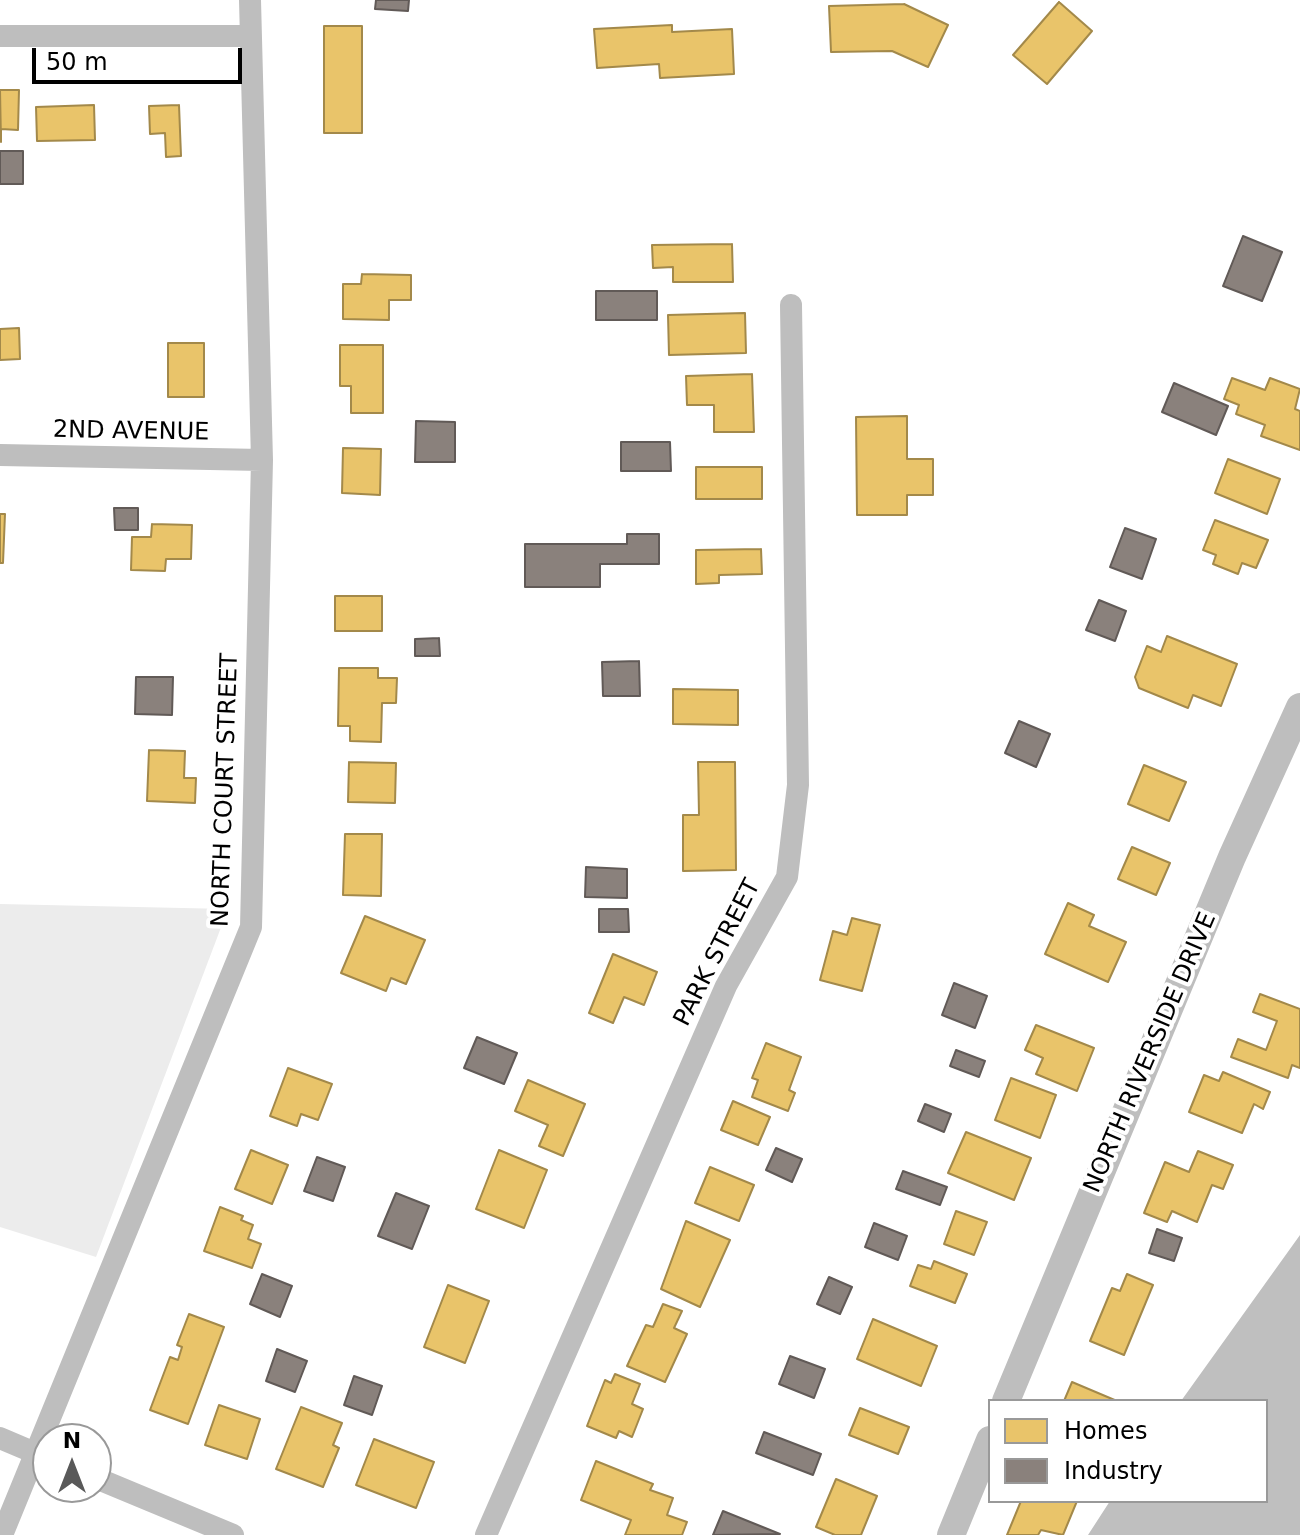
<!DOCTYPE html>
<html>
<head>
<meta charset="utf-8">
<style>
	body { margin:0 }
	#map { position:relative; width:1300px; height:1535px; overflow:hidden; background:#fff; font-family:"DejaVu Sans",sans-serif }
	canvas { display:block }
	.legend { position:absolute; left:988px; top:1399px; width:280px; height:104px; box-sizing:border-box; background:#fff; border:2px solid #999; margin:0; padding:10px 14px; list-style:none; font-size:24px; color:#000 }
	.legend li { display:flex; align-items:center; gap:16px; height:40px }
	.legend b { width:40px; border:2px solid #999 }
	.north { position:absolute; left:32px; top:1423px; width:80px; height:80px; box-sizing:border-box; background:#fff; border:2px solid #999; border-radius:50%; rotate:0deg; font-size:22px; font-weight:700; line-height:32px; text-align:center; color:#000 }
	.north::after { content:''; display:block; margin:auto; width:28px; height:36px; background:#595959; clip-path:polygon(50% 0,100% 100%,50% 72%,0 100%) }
	.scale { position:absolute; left:32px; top:48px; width:210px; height:36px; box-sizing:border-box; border:4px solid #000; border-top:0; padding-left:10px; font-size:24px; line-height:28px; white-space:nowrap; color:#000; -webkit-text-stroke:6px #fff; paint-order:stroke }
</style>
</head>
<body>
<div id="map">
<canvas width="1300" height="1535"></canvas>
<ul class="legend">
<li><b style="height:22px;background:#e9c46a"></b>Homes</li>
<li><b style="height:22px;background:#8a817c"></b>Industry</li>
</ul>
<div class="north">N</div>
<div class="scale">50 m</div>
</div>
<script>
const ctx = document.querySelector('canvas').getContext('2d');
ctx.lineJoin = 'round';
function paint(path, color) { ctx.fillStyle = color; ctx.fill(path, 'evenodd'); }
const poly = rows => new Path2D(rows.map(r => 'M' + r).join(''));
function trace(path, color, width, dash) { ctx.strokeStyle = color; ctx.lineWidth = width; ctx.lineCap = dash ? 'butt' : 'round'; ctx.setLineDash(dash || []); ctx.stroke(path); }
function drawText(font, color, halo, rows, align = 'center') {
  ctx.font = font + ' "DejaVu Sans",sans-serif'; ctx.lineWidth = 8; ctx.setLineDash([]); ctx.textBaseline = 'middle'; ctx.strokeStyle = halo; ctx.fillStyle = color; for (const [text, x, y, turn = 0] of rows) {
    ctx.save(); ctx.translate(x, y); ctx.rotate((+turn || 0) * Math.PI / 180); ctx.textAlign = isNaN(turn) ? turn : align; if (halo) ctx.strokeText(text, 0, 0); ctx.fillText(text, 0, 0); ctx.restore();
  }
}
paint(poly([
	[0,904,228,909,96,1257,0,1227]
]), '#ececec');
paint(poly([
	[1300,1235,1300,1535,1088,1535,1110,1501,1266,1501,1266,1401,1181,1401]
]), '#bfbfbf');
const homes = poly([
	[1059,2,1092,31,1047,84,1013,55,1059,2],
	[904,4,948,25,928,67,892,51,831,52,829,6,904,4],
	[672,25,672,32,732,29,734,74,660,78,659,64,597,68,594,29,672,25],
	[324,26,362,26,362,133,324,133,324,26],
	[0,90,19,90,18,130,1,129,1,142,0,90],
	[94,105,95,140,37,141,36,107,94,105],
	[179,105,181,156,166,157,165,133,150,134,149,106,179,105],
	[732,244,733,282,673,282,673,267,653,268,652,245,732,244],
	[362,274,411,275,411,300,389,300,389,320,343,319,343,284,361,284,362,274],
	[745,313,746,353,669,355,668,315,745,313],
	[19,328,20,359,0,360,0,329,19,328],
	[168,343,204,343,204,397,168,397,168,343],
	[340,345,383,345,383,413,351,413,351,386,340,386,340,345],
	[752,374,754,432,714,432,714,405,687,405,686,376,752,374],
	[1232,378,1265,390,1270,378,1300,389,1295,409,1300,411,1300,450,1261,436,1265,425,1236,414,1239,405,1224,399,1232,378],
	[907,416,907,459,933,459,933,495,907,495,907,515,857,515,856,417,907,416],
	[343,448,381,449,380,495,342,493,343,448],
	[1228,459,1280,479,1267,514,1215,493,1228,459],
	[696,467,762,467,762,499,696,499,696,467],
	[0,514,5,514,3,563,0,563,0,514],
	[1215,520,1268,540,1256,568,1242,563,1238,574,1213,564,1216,555,1203,550,1215,520],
	[152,524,192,525,191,559,166,559,165,571,131,570,132,537,151,537,152,524],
	[761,549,762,574,719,575,719,583,696,584,696,550,761,549],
	[335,596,382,596,382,631,335,631,335,596],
	[1167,636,1237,664,1221,706,1193,695,1188,708,1139,688,1135,677,1147,646,1161,652,1167,636],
	[339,668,378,668,378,678,397,678,396,703,382,703,381,742,350,741,350,726,338,726,339,668],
	[673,689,738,690,738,725,673,724,673,689],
	[149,750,185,751,184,778,196,778,195,803,147,801,149,750],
	[349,762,396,763,395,803,348,802,349,762],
	[698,762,735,762,736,870,683,871,683,815,699,815,698,762],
	[1144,765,1186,782,1169,821,1128,804,1144,765],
	[345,834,382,834,381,896,343,895,345,834],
	[1132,847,1170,863,1156,895,1118,879,1132,847],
	[1068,903,1094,915,1089,926,1126,942,1108,982,1045,954,1068,903],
	[365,916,425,940,406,984,391,978,386,991,341,973,365,916],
	[852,918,880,925,862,991,820,980,833,931,847,935,852,918],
	[613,954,657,972,644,1005,624,997,613,1023,589,1013,613,954],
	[1260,994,1300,1009,1300,1068,1292,1065,1288,1078,1231,1057,1238,1039,1266,1050,1277,1021,1253,1012,1260,994],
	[1036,1025,1094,1048,1077,1091,1036,1074,1043,1058,1025,1050,1036,1025],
	[766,1043,801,1057,789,1090,795,1093,788,1111,752,1097,758,1080,752,1078,766,1043],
	[288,1068,332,1084,318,1120,301,1114,297,1126,270,1116,288,1068],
	[1223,1072,1270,1092,1263,1109,1254,1104,1242,1133,1189,1112,1204,1075,1219,1081,1223,1072],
	[1011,1078,1056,1095,1040,1138,995,1120,1011,1078],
	[528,1080,585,1104,563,1156,539,1146,548,1125,515,1111,528,1080],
	[733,1101,770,1117,758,1145,721,1130,733,1101],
	[966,1132,1031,1158,1014,1200,948,1173,966,1132],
	[251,1150,288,1165,272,1204,235,1189,251,1150],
	[499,1150,547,1170,524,1228,476,1209,499,1150],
	[1198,1151,1233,1165,1223,1189,1212,1185,1197,1222,1172,1211,1167,1222,1144,1213,1165,1162,1189,1172,1198,1151],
	[710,1167,754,1185,739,1221,695,1203,710,1167],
	[220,1207,243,1216,241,1220,253,1225,248,1239,261,1244,252,1268,204,1251,220,1207],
	[956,1211,987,1222,974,1255,944,1244,956,1211],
	[686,1221,730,1240,700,1307,661,1289,686,1221],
	[934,1261,967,1274,955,1303,910,1286,918,1265,931,1269,934,1261],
	[1127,1274,1153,1285,1124,1355,1090,1341,1112,1288,1120,1291,1127,1274],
	[448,1285,489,1301,465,1363,424,1347,448,1285],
	[663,1304,682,1311,674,1328,687,1334,665,1382,627,1366,646,1325,653,1327,663,1304],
	[189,1314,224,1327,188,1424,150,1410,170,1357,178,1360,182,1347,177,1345,189,1314],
	[873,1319,937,1346,921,1386,857,1359,873,1319],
	[615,1374,640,1384,632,1404,643,1409,632,1437,619,1431,616,1438,587,1426,605,1380,611,1383,615,1374],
	[1072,1382,1117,1401,1064,1401,1072,1382],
	[219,1405,260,1419,247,1459,205,1445,219,1405],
	[301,1407,342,1423,333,1445,339,1448,323,1487,276,1469,301,1407],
	[860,1408,909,1427,898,1454,849,1435,860,1408],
	[374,1439,434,1462,416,1508,356,1485,374,1439],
	[596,1461,653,1484,650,1490,673,1498,667,1515,687,1522,682,1535,625,1535,631,1520,581,1500,596,1461],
	[836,1479,877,1496,861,1535,835,1535,816,1527,836,1479],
	[1021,1501,1077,1501,1063,1535,1041,1530,1038,1535,1007,1535,1021,1501]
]);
paint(homes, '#e9c46a');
trace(homes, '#a3894a', 2);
const industry = poly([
	[376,0,409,0,408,11,375,9,376,0],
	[0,151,23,151,23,184,0,184,0,151],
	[1243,236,1282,252,1262,301,1223,286,1243,236],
	[596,291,657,291,657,320,596,320,596,291],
	[1174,383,1228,406,1216,435,1162,412,1174,383],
	[416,421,455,422,455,462,415,462,416,421],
	[621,442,670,442,671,471,621,471,621,442],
	[114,508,138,508,138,530,115,530,114,508],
	[1125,528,1156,539,1142,579,1110,567,1125,528],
	[627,534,659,534,659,564,600,564,600,587,525,587,525,544,627,544,627,534],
	[1099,600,1126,611,1115,641,1086,630,1099,600],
	[439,638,440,656,415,656,415,639,439,638],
	[639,661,640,696,603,696,602,662,639,661],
	[136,677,173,677,172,715,135,714,136,677],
	[1019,721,1050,734,1036,767,1005,753,1019,721],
	[586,867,627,869,627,898,585,897,586,867],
	[599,909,628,909,629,932,599,932,599,909],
	[954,983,987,996,975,1028,942,1015,954,983],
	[477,1037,517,1053,504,1084,464,1068,477,1037],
	[956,1050,985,1061,979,1077,950,1066,956,1050],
	[925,1104,951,1114,944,1132,918,1121,925,1104],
	[776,1148,802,1159,792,1182,766,1170,776,1148],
	[317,1157,345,1167,333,1201,304,1191,317,1157],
	[903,1171,947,1187,940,1205,896,1189,903,1171],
	[396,1193,429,1206,412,1249,378,1236,396,1193],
	[874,1223,907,1236,898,1260,865,1247,874,1223],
	[1157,1229,1182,1238,1174,1261,1149,1253,1157,1229],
	[262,1274,292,1286,280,1317,250,1304,262,1274],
	[829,1277,852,1287,840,1314,817,1304,829,1277],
	[277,1349,307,1361,295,1392,266,1381,277,1349],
	[790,1356,825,1369,814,1398,779,1384,790,1356],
	[354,1376,382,1386,372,1415,344,1405,354,1376],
	[764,1432,821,1454,813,1475,756,1453,764,1432],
	[723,1511,780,1534,713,1535,723,1511]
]);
paint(industry, '#8a817c');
trace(industry, '#615a57', 2);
trace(poly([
	[0,36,249,36],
	[0,455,262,460],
	[0,1438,47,1458],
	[96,1478,233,1535],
	[2,1535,251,927,262,460,250,0],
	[486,1535,726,986,787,877,798,785,791,305]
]), '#bebebe', 22);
trace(poly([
	[1006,1401,1232,857,1300,707],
	[951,1535,990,1440]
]), '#bebebe', 28);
drawText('24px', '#000', '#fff', [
	["2ND AVENUE",131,432,1],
	["NORTH COURT STREET",226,790,-88],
	["PARK STREET",718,953,-63],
	["NORTH RIVERSIDE DRIVE",1151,1053,-67]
]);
</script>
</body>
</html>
